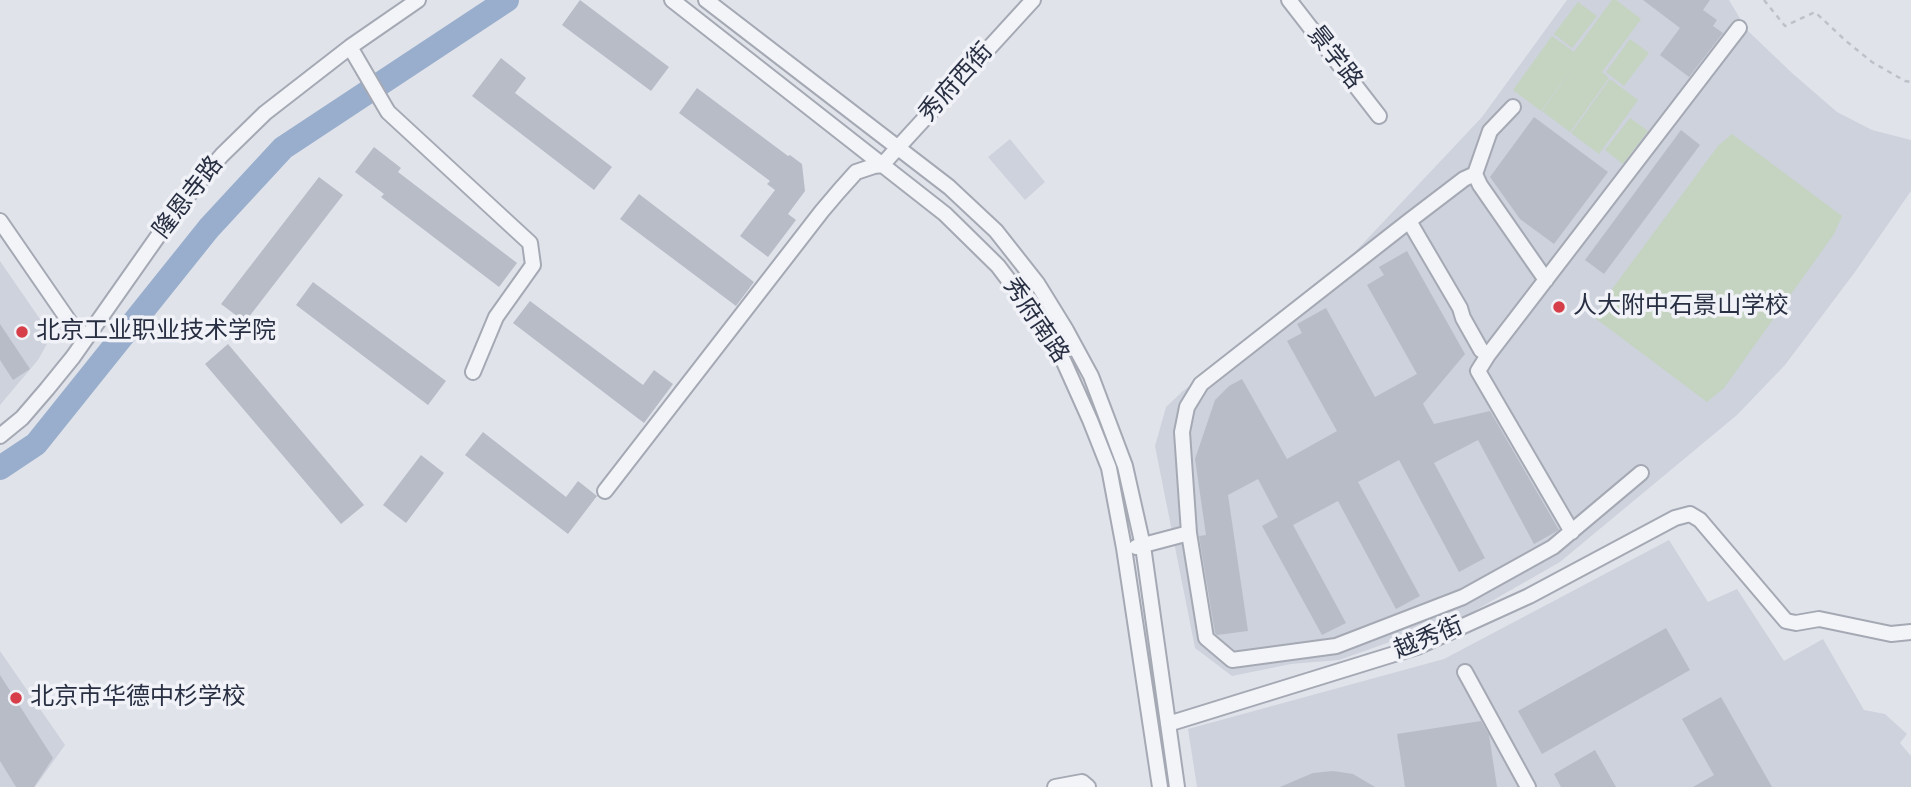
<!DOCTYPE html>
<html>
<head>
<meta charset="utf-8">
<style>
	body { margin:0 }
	canvas { display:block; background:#e0e3ea }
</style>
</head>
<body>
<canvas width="1911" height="787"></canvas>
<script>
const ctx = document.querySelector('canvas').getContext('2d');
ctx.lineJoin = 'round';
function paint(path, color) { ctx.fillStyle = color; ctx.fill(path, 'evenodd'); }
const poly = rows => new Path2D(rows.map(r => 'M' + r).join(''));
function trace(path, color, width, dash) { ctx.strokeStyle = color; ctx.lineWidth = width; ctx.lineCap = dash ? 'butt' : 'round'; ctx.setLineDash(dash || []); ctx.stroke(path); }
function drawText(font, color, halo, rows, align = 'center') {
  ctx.font = font + ' "Roboto Condensed","Noto Sans SC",sans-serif'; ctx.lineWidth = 7; ctx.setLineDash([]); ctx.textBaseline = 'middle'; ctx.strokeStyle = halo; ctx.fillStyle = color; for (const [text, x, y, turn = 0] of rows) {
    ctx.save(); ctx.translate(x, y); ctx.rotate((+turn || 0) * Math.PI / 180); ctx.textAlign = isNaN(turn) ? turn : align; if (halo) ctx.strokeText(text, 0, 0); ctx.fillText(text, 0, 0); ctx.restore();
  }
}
paint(poly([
	[1567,0,1729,0,1747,30,1792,73,1837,112,1872,130,1911,140,1911,191,1855,272,1785,365,1737,415,1560,562,1469,614,1339,660,1291,664,1232,676,1195,648,1155,446,1166,407,1183,391,1338,270,1482,117],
	[1010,139,1045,182,1025,200,988,157],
	[0,261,42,322,48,342,38,360,0,405],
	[1669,540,1708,602,1737,589,1784,661,1823,639,1864,710,1885,714,1907,734,1900,743,1911,756,1911,787,1197,787,1188,729,1444,659],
	[0,651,65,745,35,787,0,787]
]), '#ced2dc');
paint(poly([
	[1612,0,1616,0,1641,19,1602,72,1609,78,1570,132,1542,111,1581,57,1541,111,1513,90,1552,36,1574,52],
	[1578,2,1597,16,1572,48,1554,34],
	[1630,39,1649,53,1624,86,1606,72],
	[1610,79,1638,100,1599,154,1571,133],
	[1630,118,1648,131,1623,164,1605,150],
	[1732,134,1842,216,1834,234,1724,388,1707,402,1595,318,1604,300,1718,146]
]), '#c4d4c1');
trace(poly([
	[0,468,36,444,209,228,283,148,507,0]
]), '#99aecc', 24);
paint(poly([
	[580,0,669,67,651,91,562,25],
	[1643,0,1710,0,1703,10,1717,20,1713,26,1723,33,1689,77,1660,55,1680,28],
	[501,58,526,78,515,93,612,167,594,190,472,96],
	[697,88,788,156,790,155,802,164,805,191,788,214,796,220,768,257,740,236,775,190,767,184,770,181,679,113],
	[1534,117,1608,172,1554,244,1520,219,1490,177],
	[1681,130,1700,145,1604,274,1585,260],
	[374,147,401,168,398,172,517,263,499,287,381,197,384,194,355,172],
	[319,177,343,195,245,322,221,304],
	[639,194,754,282,736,306,620,219],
	[1407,251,1465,354,1423,404,1434,424,1490,411,1559,530,1534,544,1478,440,1434,463,1485,558,1459,572,1399,460,1358,482,1420,596,1396,609,1338,501,1293,525,1346,623,1322,635,1262,526,1278,517,1258,479,1228,495,1248,631,1217,635,1215,633,1199,536,1206,535,1195,459,1215,400,1229,386,1242,379,1287,459,1337,431,1287,341,1302,333,1297,324,1326,308,1375,397,1417,374,1367,285,1384,275,1379,267],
	[313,282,446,381,428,405,296,305],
	[530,301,643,385,654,370,673,384,644,423,513,323],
	[0,324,30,369,13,380,0,360],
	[228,344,364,505,341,524,205,364],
	[483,432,566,497,578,481,597,496,568,534,465,455],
	[421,455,444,473,406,523,383,505],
	[1666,628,1690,670,1542,754,1518,711],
	[0,675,53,758,34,787,16,787,0,761],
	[1721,697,1772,787,1693,787,1714,775,1682,719],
	[1481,721,1489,735,1497,787,1405,787,1397,734],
	[1595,750,1616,787,1561,787,1554,774],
	[1333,771,1353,774,1375,787,1280,787,1313,773]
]), '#b7bcc7');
const minor = poly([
	[672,0,945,214,998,266,1032,311,1064,362,1090,420,1109,468,1124,548,1160,787],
	[706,0,949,187,996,231,1037,283,1066,330,1091,376,1125,466,1143,546,1177,787],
	[1289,0,1379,116],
	[350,47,388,112,530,243,533,265,496,317,473,372],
	[1513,107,1490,131,1475,174,1464,179,1409,221,1201,384,1187,407,1182,432,1189,533,1206,638,1232,660,1336,646,1463,597,1553,547,1641,473],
	[1475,174,1480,185,1546,280],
	[0,221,71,324,87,337],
	[1409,221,1460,308,1463,318,1481,350,1488,355,1739,28],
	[1488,355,1478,371,1572,532],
	[0,436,22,418,47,389,73,357,170,219,198,183,222,155,265,113,350,47,418,0],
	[605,491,822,211,839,191,856,172,874,166,882,165,1033,0],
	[1136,547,1189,533],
	[1465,672,1528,787],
	[1168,724,1417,647,1529,596,1675,518,1690,514,1700,520,1786,621,1796,623,1819,619,1891,634,1911,632],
	[1055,787,1082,782,1088,787]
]);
trace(minor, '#a5a9b4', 18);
trace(poly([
	[1764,0,1785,26,1815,12,1846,41,1872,62,1905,81,1911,82]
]), '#bec1c9', 2.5, [5, 5]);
trace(minor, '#f3f4f8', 14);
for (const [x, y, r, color] of [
	[1559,307,7,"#d63e4a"],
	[22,332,7,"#d63e4a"],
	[16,698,7,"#d63e4a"]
]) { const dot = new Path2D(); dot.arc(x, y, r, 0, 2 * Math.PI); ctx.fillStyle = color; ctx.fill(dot); trace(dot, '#f0f2f7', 2.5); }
drawText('24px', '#282f42', '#f0f2f7', [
	["景学路",1334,58,52],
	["秀府西街",957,83,-48],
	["隆恩寺路",189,198,-52],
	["秀府南路",1035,321,56],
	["越秀街",1429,639,-22]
]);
drawText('24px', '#282f42', '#f0f2f7', [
	["人大附中石景山学校",1573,307],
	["北京工业职业技术学院",36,332],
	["北京市华德中杉学校",30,698]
], 'left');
</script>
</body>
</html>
